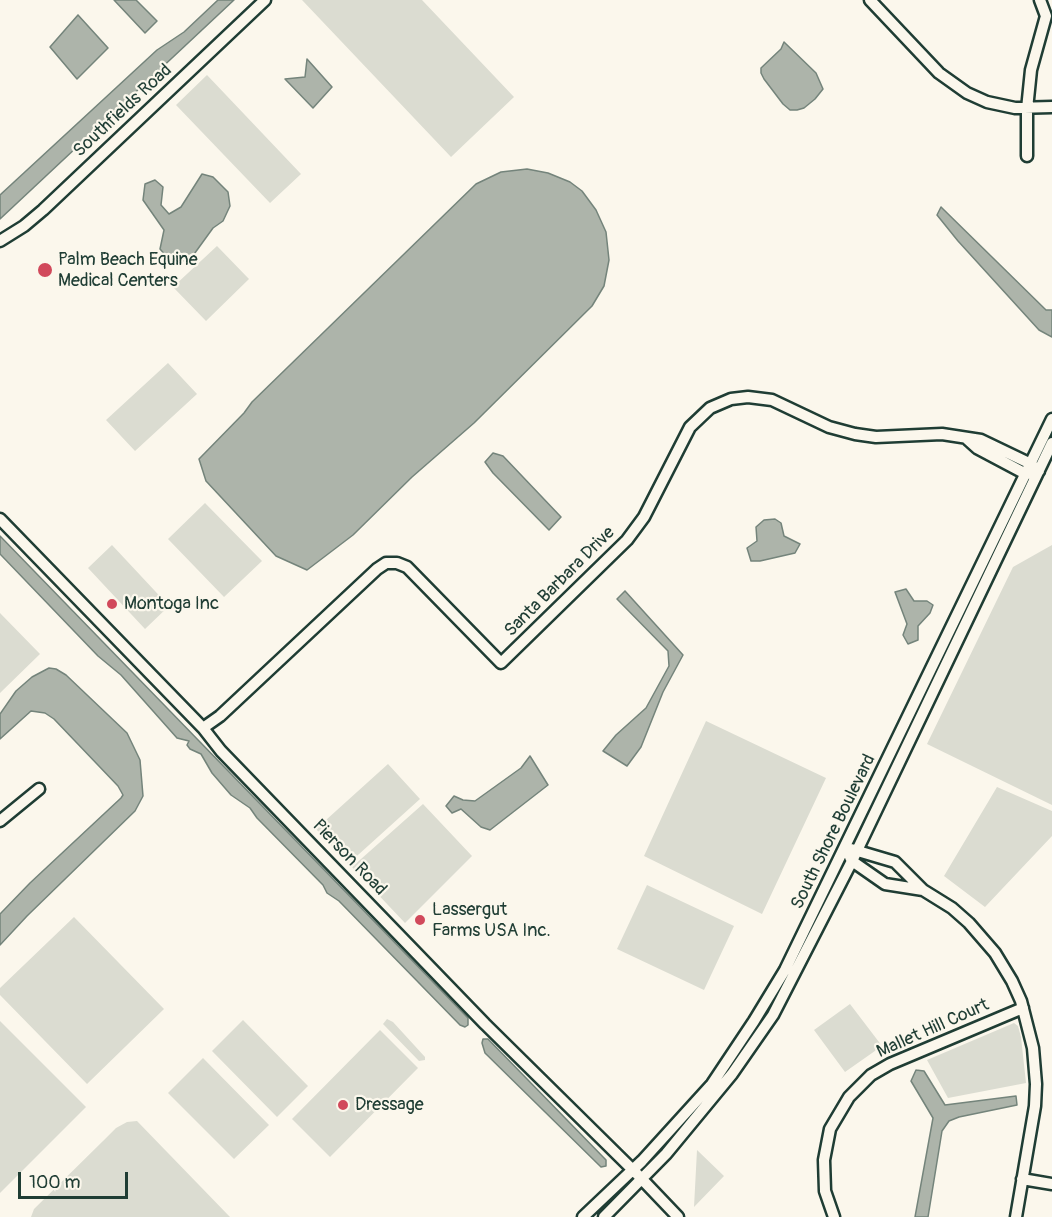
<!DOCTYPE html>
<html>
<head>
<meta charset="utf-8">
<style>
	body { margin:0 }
	#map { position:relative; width:1052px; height:1217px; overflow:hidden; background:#fbf7ec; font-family:Pangolin,sans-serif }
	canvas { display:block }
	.scale { position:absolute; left:18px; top:1172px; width:110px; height:27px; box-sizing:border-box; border:3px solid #1f3d34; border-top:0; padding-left:8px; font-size:18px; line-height:21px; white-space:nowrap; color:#1f3d34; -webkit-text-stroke:4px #fbf7ec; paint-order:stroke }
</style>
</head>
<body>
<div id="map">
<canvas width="1052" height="1217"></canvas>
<div class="scale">100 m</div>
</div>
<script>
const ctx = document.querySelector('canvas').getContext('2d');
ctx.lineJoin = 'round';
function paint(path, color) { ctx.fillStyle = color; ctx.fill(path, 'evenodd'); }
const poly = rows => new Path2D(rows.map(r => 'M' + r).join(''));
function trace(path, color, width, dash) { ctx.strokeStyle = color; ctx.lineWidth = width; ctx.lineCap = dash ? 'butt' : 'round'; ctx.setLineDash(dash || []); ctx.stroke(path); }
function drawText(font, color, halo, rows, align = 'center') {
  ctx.font = font + ' Pangolin,sans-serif'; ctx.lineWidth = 4.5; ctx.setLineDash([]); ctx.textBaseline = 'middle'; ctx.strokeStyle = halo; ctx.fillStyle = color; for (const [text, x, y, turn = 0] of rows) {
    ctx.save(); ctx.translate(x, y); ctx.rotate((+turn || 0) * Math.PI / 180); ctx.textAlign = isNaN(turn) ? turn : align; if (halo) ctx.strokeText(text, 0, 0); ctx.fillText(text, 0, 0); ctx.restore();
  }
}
paint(poly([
	[302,0,422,0,514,97,451,157],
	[207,75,301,174,270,203,176,105],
	[217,246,249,279,206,321,173,287],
	[168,363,197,394,135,451,106,420],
	[205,503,262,561,224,597,168,539],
	[112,545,169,606,145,629,88,568],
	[1052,545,1052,805,927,744,1013,567],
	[0,613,40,654,0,693],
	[706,721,826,778,762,914,644,856],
	[388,764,420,799,348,864,316,829],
	[997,787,1052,811,1052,836,985,907,944,876],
	[423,804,472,856,405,923,352,867],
	[647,885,734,926,704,990,617,949],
	[74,917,164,1009,87,1084,0,995,0,988],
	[850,1004,882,1046,845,1072,814,1030],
	[387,1019,393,1022,425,1057,425,1060,419,1061,383,1024],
	[243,1020,308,1086,277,1117,212,1051],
	[0,1021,86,1107,0,1193],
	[1014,1023,1018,1026,1021,1037,1026,1083,948,1098,927,1060],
	[380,1030,418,1068,330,1157,292,1119],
	[203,1058,269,1125,234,1159,168,1093],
	[137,1121,230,1217,31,1217,34,1209,103,1141,116,1128,127,1122],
	[697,1150,724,1176,694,1207]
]), '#dbdcd1');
const water = poly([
	[114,0,136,0,157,21,145,33,114,0],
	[218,0,234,0,0,219,0,195,157,50,184,32,218,0],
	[78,15,108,48,77,79,50,47,78,15],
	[784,42,816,73,823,89,815,99,804,108,797,110,790,110,783,104,764,79,761,73,761,68,781,49,784,42],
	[307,59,332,87,313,108,285,79,305,77,307,59],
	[527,169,548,173,570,182,582,191,596,210,606,232,609,260,604,286,592,306,474,423,412,477,353,535,307,570,276,556,206,481,199,459,244,413,252,402,476,184,501,172,527,169],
	[202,174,213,177,228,192,230,206,223,221,213,228,192,257,176,264,168,258,160,249,164,230,143,200,145,184,155,180,163,187,161,205,169,214,181,207,202,174],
	[941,207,1046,310,1052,310,1052,337,1039,330,958,241,937,215,941,207],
	[493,453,503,456,561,517,549,530,493,473,485,462,493,453],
	[775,519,781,523,784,536,800,544,795,553,760,561,751,561,747,548,757,541,756,527,764,520,775,519],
	[0,536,468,1018,468,1025,465,1027,460,1025,339,901,327,893,323,885,257,818,250,808,231,795,212,773,201,754,190,749,187,745,189,741,177,738,121,675,98,656,0,554,0,536],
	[906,589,914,601,927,601,933,605,930,613,918,626,918,640,908,644,903,635,907,624,895,592,906,589],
	[625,591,683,655,663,692,641,747,627,766,603,751,616,735,646,708,669,666,668,651,617,599,625,591],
	[49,668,56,669,66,675,127,733,140,760,143,796,135,811,27,916,0,945,0,914,30,883,121,798,123,795,118,786,54,719,45,713,31,711,0,739,0,714,16,691,32,677,49,668],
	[530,756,548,785,490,830,481,827,461,809,452,813,446,806,454,796,463,800,475,801,521,768,530,756],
	[483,1039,488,1039,606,1160,606,1166,601,1167,485,1053,482,1043,483,1039],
	[916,1070,924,1071,945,1105,1016,1096,1017,1105,959,1117,949,1121,942,1131,928,1217,915,1217,933,1118,911,1081,916,1070]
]);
paint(water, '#adb4aa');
trace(water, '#74847b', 1.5);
const minor = poly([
	[870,0,939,73,967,93,987,102,1015,108,1052,107],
	[1027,156,1027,109,1031,70,1046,16,1040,0],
	[0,241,24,226,43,210,265,0],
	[967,439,977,448,1026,474,1032,473],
	[0,519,203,728,221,751,485,1024,637,1174,678,1217],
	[203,728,220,716,377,569,386,563,397,563,407,567,501,663,627,540,644,517,690,427,710,408,731,399,748,397,772,400,829,427,855,434,876,437,942,434,981,440,1031,464,1039,471],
	[0,821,39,789],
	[851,849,895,862,923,890,952,908,969,923,995,953,1012,981,1021,1001,1033,1048,1036,1084,1035,1106,1016,1217],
	[850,857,852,861,885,884,923,890],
	[1022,1179,1052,1184],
	[583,1217,642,1161,712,1084,754,1021,785,970,1052,419],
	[604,1217,666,1154,732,1074,773,1015,852,861,1052,443],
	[834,1217,825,1191,824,1160,830,1129,849,1097,871,1075,890,1064,1023,1008]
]);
trace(minor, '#1f3d34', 15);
trace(minor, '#fbf7ec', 10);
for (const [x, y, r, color] of [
	[45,270,8,"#d1495b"],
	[112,604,6,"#d1495b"],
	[420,920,6,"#d1495b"],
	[343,1105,6,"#d1495b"]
]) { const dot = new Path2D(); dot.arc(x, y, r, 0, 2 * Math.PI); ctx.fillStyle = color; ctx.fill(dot); trace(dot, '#fbf7ec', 2); }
drawText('18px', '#1f3d34', '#fbf7ec', [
	["Southfields Road",123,111,-43],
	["Santa Barbara Drive",560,582,-45],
	["South Shore Boulevard",834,832,-64],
	["Pierson Road",349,858,46],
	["Mallet Hill Court",933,1029,-24]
]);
drawText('18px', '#1f3d34', '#fbf7ec', [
	["Palm Beach Equine",58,260],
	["Medical Centers",58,281],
	["Montoga Inc",124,604],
	["Lassergut",432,910],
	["Farms USA Inc.",432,931],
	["Dressage",355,1105]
], 'left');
</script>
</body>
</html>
